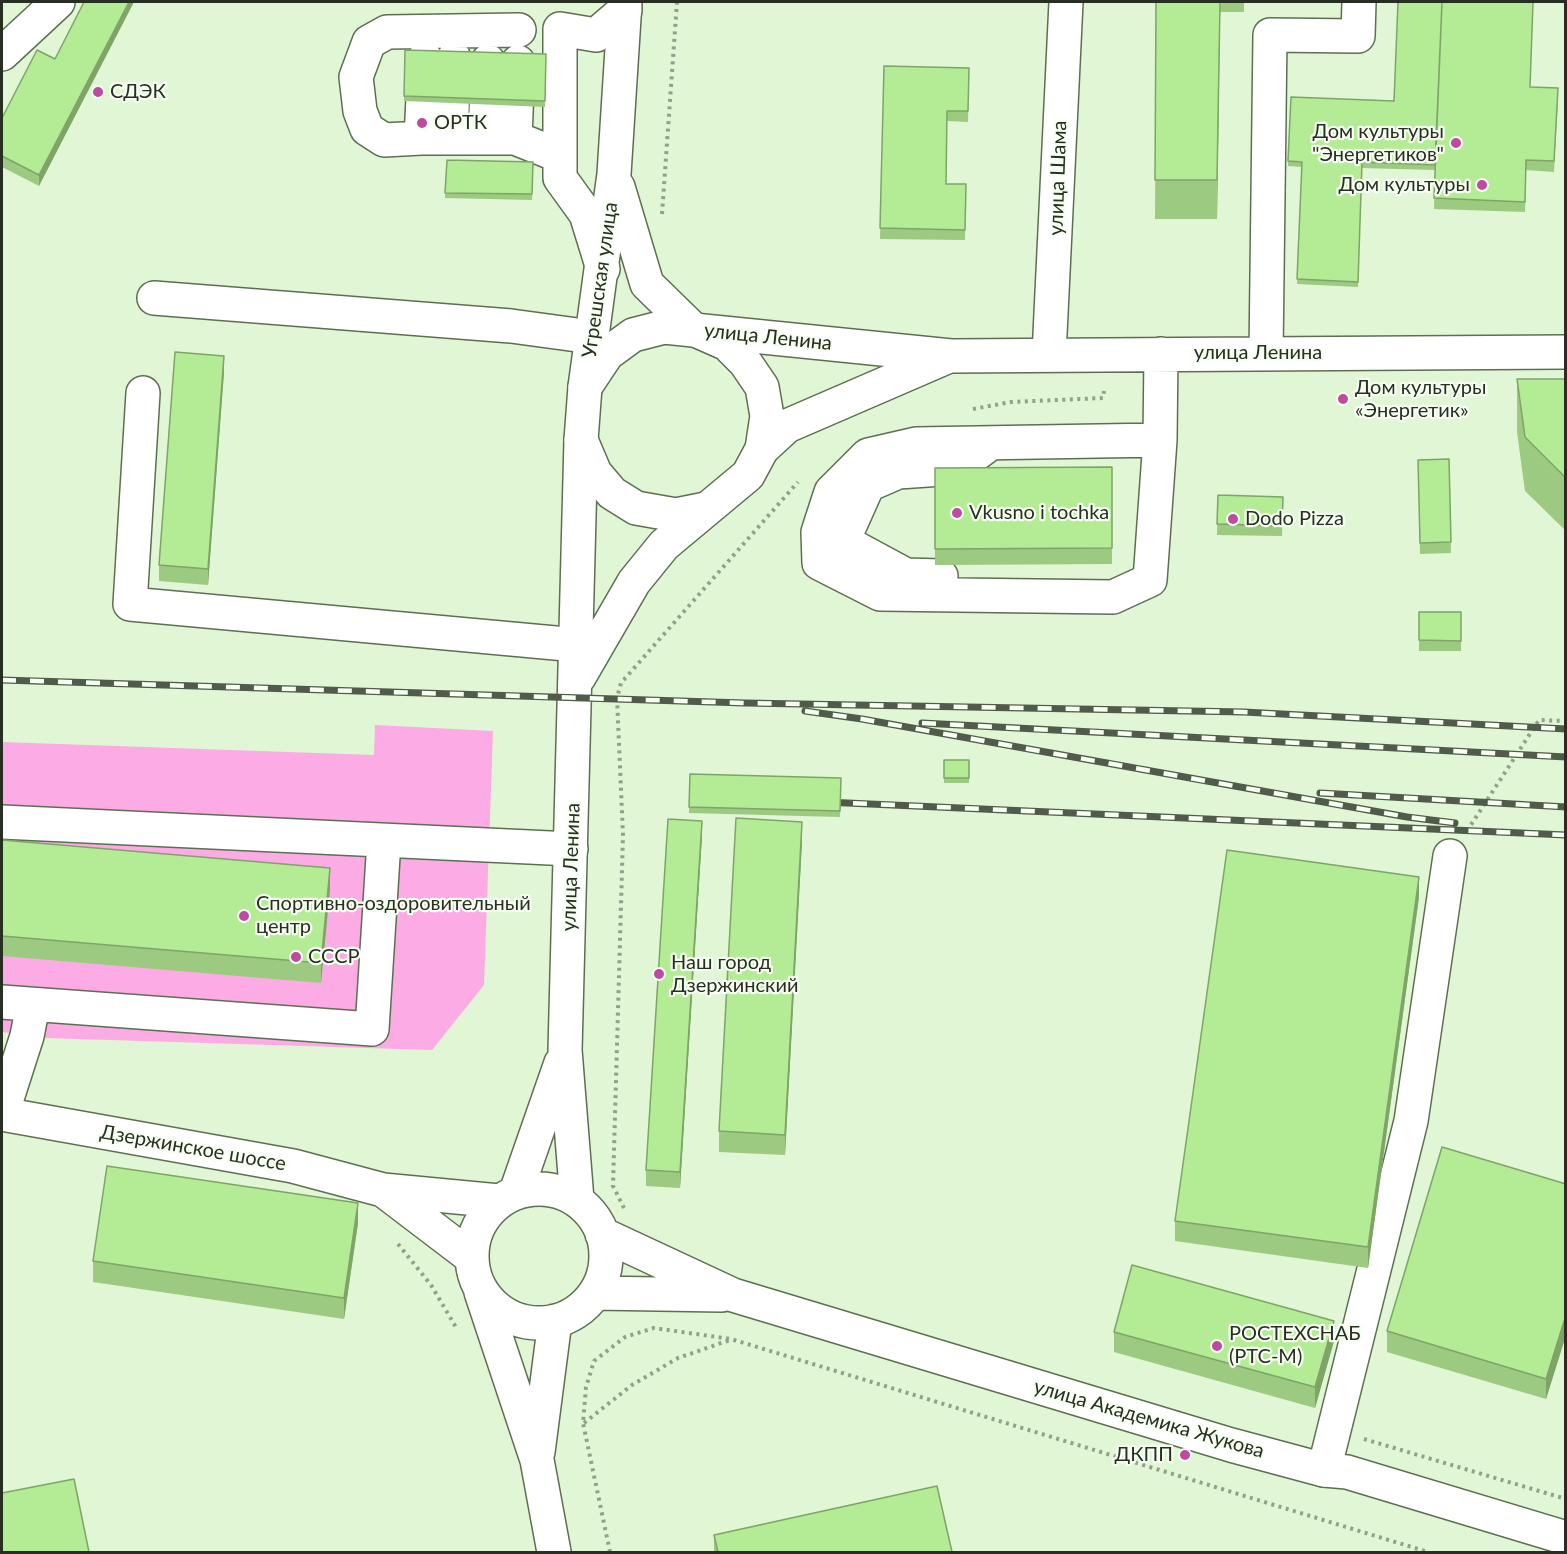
<!DOCTYPE html>
<html>
<head>
<meta charset="utf-8">
<style>
	body { margin:0 }
	#map { position:relative; width:1567px; height:1554px; overflow:hidden; background:#e0f6d5; font-family:Lato,sans-serif }
	canvas { display:block }
	.frame { position:absolute; inset:0; border:3px solid #272f22; pointer-events:none }
</style>
</head>
<body>
<div id="map">
<canvas width="1567" height="1554"></canvas>
<div class="frame"></div>
</div>
<script>
const ctx = document.querySelector('canvas').getContext('2d');
ctx.lineJoin = 'round';
function paint(path, color) { ctx.fillStyle = color; ctx.fill(path, 'evenodd'); }
const poly = rows => new Path2D(rows.map(r => 'M' + r).join(''));
function trace(path, color, width, dash) { ctx.strokeStyle = color; ctx.lineWidth = width; ctx.lineCap = dash ? 'butt' : 'round'; ctx.setLineDash(dash || []); ctx.stroke(path); }
function drawText(font, color, halo, rows, align = 'center') {
  ctx.font = font + ' Lato,sans-serif'; ctx.lineWidth = 4.5; ctx.setLineDash([]); ctx.textBaseline = 'middle'; ctx.strokeStyle = halo; ctx.fillStyle = color; for (const [text, x, y, turn = 0] of rows) {
    ctx.save(); ctx.translate(x, y); ctx.rotate((+turn || 0) * Math.PI / 180); ctx.textAlign = isNaN(turn) ? turn : align; if (halo) ctx.strokeText(text, 0, 0); ctx.fillText(text, 0, 0); ctx.restore();
  }
}
paint(poly([
	[375,725,493,731,484,985,432,1050,46,1038,2,1032,2,742,374,755]
]), '#fdabe4');
const minor = poly([
	[2,54,58,2],
	[425,58,421,138,515,138],
	[518,62,515,138,560,156],
	[451,136,454,58],
	[485,137,488,61],
	[421,138,384,140,367,129,360,111,356,77,369,42,387,32,519,30],
	[603,269,586,214,560,178,560,29,596,35,625,10],
	[154,298,511,326,592,337],
	[1266,354,1270,35,1358,36,1359,2],
	[1049,355,1066,2],
	[585,387,607,354,633,335,664,327,951,356,1566,352],
	[143,393,130,604,577,645],
	[581,440,595,473,612,493,636,508,676,515,706,509],
	[1160,440,916,444,868,455,831,492,818,532,819,563,880,594,1113,597,1150,580,1160,440,1161,354],
	[762,449,787,426,949,356],
	[941,576,906,575,843,541,868,485,898,472,957,468,991,443],
	[2,822,571,849],
	[2,1002,372,1029,384,841],
	[2,1114,27,1036,33,1005],
	[1324,1470,1411,1121,1450,856]
]);
const major = poly([
	[579,677,634,582,664,545,748,475,762,449,767,416,762,387,745,362,727,344,693,329,647,284,618,187],
	[2,1114,293,1166,383,1190,499,1201],
	'472 1256a67 67 0 1 1 134 0a67 67 0 1 1-134 0Z',
	[383,1190,471,1257],
	[516,1192,561,1063],
	[577,1200,565,1050,581,440,585,387,614,174,625,2],
	[602,1234,733,1295,1231,1445,1324,1470,1347,1472,1566,1538],
	[481,1292,537,1460,554,1552],
	[595,1293,722,1295],
	[538,1452,555,1321]
]);
trace(minor, '#5d6f52', 36);
trace(major, '#5d6f52', 36);
trace(poly([
	[662,214,677,2],
	[973,409,1011,402,1103,398,1104,391],
	[1467,831,1539,720,1566,721],
	[624,1208,613,1186,623,835,617,698,621,683,798,482],
	[398,1244,431,1285,457,1329],
	[584,1423,632,1385,678,1358,730,1340],
	[1364,1439,1566,1499],
	[610,1552,583,1423,586,1387,594,1361,625,1337,654,1328,731,1339,1428,1552]
]), '#91a189', 4, [3, 4.5]);
trace(minor, '#fff', 33);
trace(major, '#fff', 33);
const rail = poly([
	[2,680,745,703,1244,712,1566,729],
	[805,711,862,719,1407,817,1455,823],
	[922,723,1566,757],
	[1320,793,1566,807],
	[825,802,1566,835]
]);
trace(rail, '#505b49', 7);
trace(rail, '#f6fff1', 4.5, [14]);
paint(poly([
	[1156,2,1244,2,1244,12,1220,12,1217,219,1155,219],
	[405,50,546,54,545,107,404,101],
	[55,59,39,186,2,167,2,118],
	[884,66,969,68,968,122,947,121,946,184,966,184,965,240,880,239],
	[1530,87,1558,99,1554,172,1526,170,1525,212,1434,209,1435,170,1362,168,1358,287,1297,284,1302,167,1288,166,1288,161,1394,101],
	[447,160,533,162,532,200,445,198],
	[224,372,208,585,159,581,159,565],
	[1517,379,1566,379,1566,531,1525,491,1517,432],
	[1449,459,1451,553,1420,554,1418,460],
	[1112,467,1112,564,935,565,935,468],
	[1218,495,1283,497,1282,536,1217,535],
	[1419,612,1461,612,1461,651,1419,651],
	[944,760,969,760,969,783,944,783],
	[690,774,841,778,840,817,689,813],
	[702,836,680,1188,646,1186,646,1170],
	[2,840,330,889,321,983,2,956],
	[802,842,785,1155,719,1152,719,1131],
	[1419,897,1368,1268,1175,1241,1175,1221],
	[1566,1184,1566,1335,1546,1399,1387,1352,1387,1331],
	[358,1223,344,1319,93,1282,93,1261],
	[1114,1332,1334,1341,1315,1408,1114,1352],
	[714,1535,952,1552,714,1552]
]), '#9bca80');
paint(poly([
	[129,2,134,2,39,186,39,175],
	[1220,2,1220,12,1217,219,1217,180],
	[224,356,224,372,208,585,208,569],
	[702,821,702,836,680,1188,680,1172],
	[802,822,802,842,785,1155,785,1135],
	[330,868,330,889,321,983,321,963],
	[1419,877,1419,897,1368,1268,1368,1247],
	[358,1203,358,1223,344,1319,344,1298],
	[1566,1315,1566,1335,1546,1399,1546,1379],
	[1334,1321,1334,1341,1315,1408,1315,1387]
]), '#7ea468');
const building = poly([
	[84,2,129,2,39,175,2,156,2,118,37,50,55,59,84,2],
	[1156,2,1220,2,1217,180,1155,180,1156,2],
	[1398,2,1442,2,1435,165,1362,162,1358,282,1297,279,1302,162,1288,161,1291,97,1394,101,1398,2],
	[1442,2,1533,2,1530,87,1558,88,1554,161,1526,160,1525,202,1434,198,1442,2],
	[405,50,546,54,545,101,404,96,405,50],
	[884,66,969,68,968,111,947,111,946,184,966,184,965,230,880,228,884,66],
	[447,160,533,162,532,194,445,193,447,160],
	[175,352,224,356,208,569,159,565,175,352],
	[1517,379,1566,379,1566,478,1525,437,1517,379],
	[1449,459,1451,542,1420,543,1418,460,1449,459],
	[1112,467,1112,548,935,549,935,468,1112,467],
	[1218,495,1283,497,1282,526,1217,524,1218,495],
	[1419,612,1461,612,1461,641,1419,640,1419,612],
	[944,760,969,760,969,778,944,778,944,760],
	[690,774,841,778,840,811,689,807,690,774],
	[736,818,802,822,785,1135,719,1131,736,818],
	[668,819,702,821,680,1172,646,1170,668,819],
	[2,840,330,868,321,963,2,936,2,840],
	[1227,850,1419,877,1368,1247,1175,1221,1227,850],
	[1442,1147,1566,1184,1566,1315,1546,1379,1387,1331,1442,1147],
	[107,1166,358,1203,344,1298,93,1261,107,1166],
	[1132,1265,1334,1321,1315,1387,1114,1332,1132,1265],
	[74,1479,89,1552,2,1552,2,1493,74,1479],
	[937,1486,952,1552,718,1552,714,1535,937,1486]
]);
paint(building, '#b4eb95');
trace(building, '#7ea468', 1.5);
for (const [x, y, r, color] of [
	[98,92,6,"#bf4aa1"],
	[422,123,6,"#bf4aa1"],
	[1456,143,6,"#bf4aa1"],
	[1482,185,6,"#bf4aa1"],
	[1343,399,6,"#bf4aa1"],
	[957,513,6,"#bf4aa1"],
	[1233,519,6,"#bf4aa1"],
	[244,916,6,"#bf4aa1"],
	[296,957,6,"#bf4aa1"],
	[659,974,6,"#bf4aa1"],
	[1217,1346,6,"#bf4aa1"],
	[1185,1455,6,"#bf4aa1"]
]) { const dot = new Path2D(); dot.arc(x, y, r, 0, 2 * Math.PI); ctx.fillStyle = color; ctx.fill(dot); trace(dot, '#f6fff1', 2); }
drawText('20px', '#272f22', '#f6fff1', [
	["СДЭК",110,92],
	["ОРТК",434,123],
	["Дом культуры",1444,132,"right"],
	["\"Энергетиков\"",1444,155,"right"],
	["Дом культуры",1470,185,"right"],
	["Дом культуры",1355,388],
	["«Энергетик»",1355,411],
	["Vkusno i tochka",969,513],
	["Dodo Pizza",1245,519],
	["Спортивно-оздоровительный",256,904],
	["центр",256,927],
	["СССР",308,957],
	["Наш город",671,963],
	["Дзержинский",671,986],
	["РОСТЕХСНАБ",1229,1334],
	["(РТС-М)",1229,1357],
	["ДКПП",1173,1455,"right"]
], 'left');
drawText('20px', '#272f22', '#f6fff1', [
	["улица Шама",1058,178,-88],
	["Угрешская улица",600,280,-82],
	["улица Ленина",768,337,6],
	["улица Ленина",1258,353],
	["улица Ленина",571,867,-88],
	["Дзержинское шоссе",193,1148,10],
	["улица Академика Жукова",1149,1419,16]
]);
</script>
</body>
</html>
